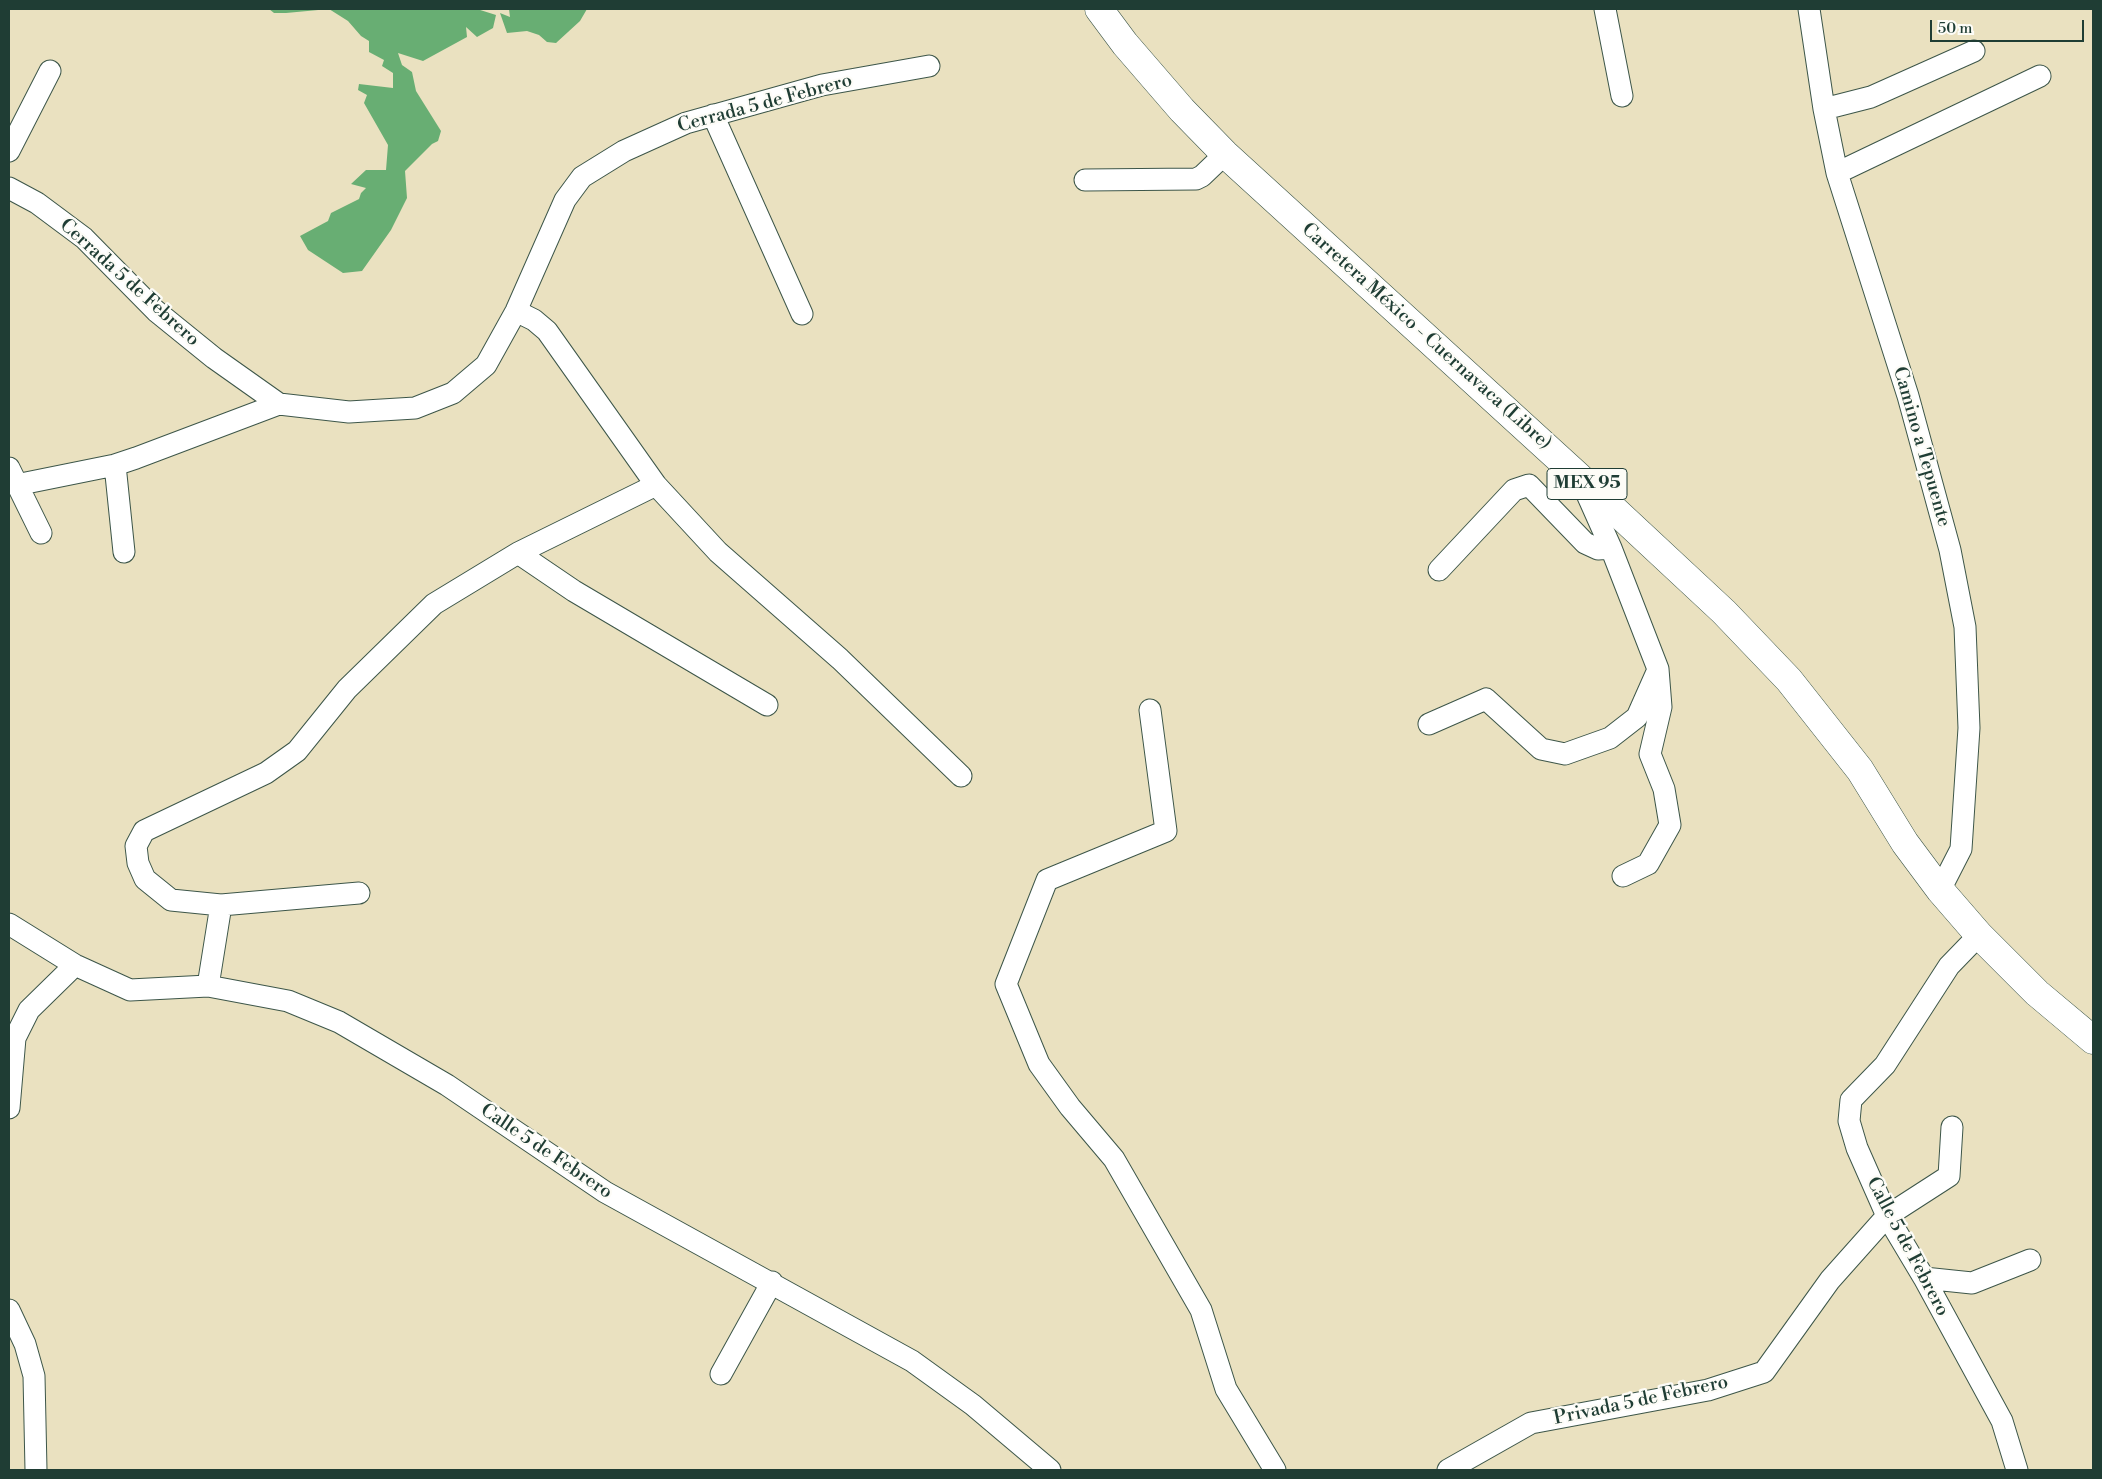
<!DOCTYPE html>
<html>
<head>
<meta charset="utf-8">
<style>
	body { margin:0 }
	#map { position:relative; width:2102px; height:1479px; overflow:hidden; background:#eae1c0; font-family:"Libre Bodoni",serif }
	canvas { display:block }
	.frame { position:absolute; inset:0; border:10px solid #1f3d34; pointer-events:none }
	.scale { position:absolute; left:1930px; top:20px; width:154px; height:22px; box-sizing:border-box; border:2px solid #1f3d34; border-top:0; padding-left:6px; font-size:15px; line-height:18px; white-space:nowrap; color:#1f3d34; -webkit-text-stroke:4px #fdfcf7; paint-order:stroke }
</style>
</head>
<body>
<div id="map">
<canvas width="2102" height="1479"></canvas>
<div class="frame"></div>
<div class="scale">50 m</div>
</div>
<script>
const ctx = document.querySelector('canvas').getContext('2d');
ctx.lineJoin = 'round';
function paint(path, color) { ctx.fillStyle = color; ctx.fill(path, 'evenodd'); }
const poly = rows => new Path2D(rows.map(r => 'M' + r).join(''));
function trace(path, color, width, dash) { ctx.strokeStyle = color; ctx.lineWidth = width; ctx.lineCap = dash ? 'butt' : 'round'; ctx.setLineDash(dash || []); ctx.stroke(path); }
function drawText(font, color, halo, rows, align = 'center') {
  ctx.font = font + ' "Libre Bodoni",serif'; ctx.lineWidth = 4.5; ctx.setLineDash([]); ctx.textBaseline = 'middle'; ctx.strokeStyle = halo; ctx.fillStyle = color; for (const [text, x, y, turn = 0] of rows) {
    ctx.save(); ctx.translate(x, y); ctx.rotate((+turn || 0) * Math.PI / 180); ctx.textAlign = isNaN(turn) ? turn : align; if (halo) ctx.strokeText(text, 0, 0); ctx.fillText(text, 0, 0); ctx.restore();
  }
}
paint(poly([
	[269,9,329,9,286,13,274,13],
	[329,9,477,9,496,15,493,28,477,37,466,27,467,37,423,61,398,53,402,65,412,72,416,91,441,131,438,141,432,144,405,171,407,198,391,230,362,271,343,273,308,250,300,236,328,221,331,213,359,199,361,193,366,188,351,184,366,170,386,170,388,145,364,103,367,95,358,90,359,84,393,88,393,73,382,66,384,60,369,52,369,41,361,36,348,21],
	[509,9,587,9,580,21,556,43,547,42,539,35,527,31,507,33,500,13,510,17]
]), '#68ae73');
const minor = poly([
	[1605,9,1622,96],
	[1809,9,1824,109,1837,173,1908,396,1950,550,1965,627,1969,728,1961,849,1940,890],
	[1824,109,1871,97,1974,51],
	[713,115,802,314],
	[9,151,50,71],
	[1837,173,2040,76],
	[1085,180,1196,179,1202,176,1225,154],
	[9,188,37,203,84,238,156,311,214,358,279,404,349,412,415,408,453,393,486,365,516,311,565,200,582,177,624,151,686,123,822,85,929,66],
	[516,311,534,320,547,331,656,485,718,552,840,659,961,776],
	[9,468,41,533],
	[1582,483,1611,548,1658,669,1661,707,1650,754,1664,789,1670,825,1648,864,1623,876],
	[16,485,115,465],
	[124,552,115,465,136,458,279,404],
	[518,553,574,591,767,705],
	[1439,570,1514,490,1529,485,1585,543,1598,549,1611,548],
	[1150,710,1166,831,1047,880,1006,984,1039,1064,1070,1107,1114,1159,1201,1310,1226,1389,1275,1470],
	[1429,724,1486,699,1541,749,1565,754,1610,738,1637,717,1657,672],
	[359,893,221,905,171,900,145,879,138,863,136,846,144,831,266,773,297,751,347,689,434,604,518,553,656,485],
	[9,924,75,965,130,990,208,986,288,1001,339,1022,447,1085,605,1192,912,1361,973,1405,1050,1470],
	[1979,935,1949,966,1885,1065,1851,1100,1849,1121,1857,1148,1887,1216,1924,1278,2002,1421,2017,1470],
	[208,986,221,905],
	[9,1108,15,1038,29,1010,75,965],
	[1924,1278,1972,1283,2030,1260],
	[9,1310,25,1344,34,1376,36,1470],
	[721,1374,772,1282],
	[1448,1470,1531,1423,1708,1390,1764,1372,1830,1280,1887,1216,1949,1176,1952,1127]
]);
const major = poly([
	[1099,9,1125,44,1182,110,1225,154,1578,476,1724,612,1789,680,1860,770,1905,843,1940,890,1979,935,2037,993,2093,1040]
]);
trace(minor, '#3d5649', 23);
trace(major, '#3d5649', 29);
trace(minor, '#fff', 21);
trace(major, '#fff', 28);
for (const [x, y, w] of [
	[1587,484,80]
]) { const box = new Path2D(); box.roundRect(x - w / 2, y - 15.5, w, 31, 4); ctx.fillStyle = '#fdfcf7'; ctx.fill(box); trace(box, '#1f3d34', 1); }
drawText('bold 18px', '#1f3d34', null, [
	["MEX 95",1587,484]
]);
drawText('19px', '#1f3d34', '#fdfcf7', [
	["Cerrada 5 de Febrero",765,104,-15],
	["Cerrada 5 de Febrero",129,283,42],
	["Carretera México - Cuernavaca (Libre)",1426,337,42],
	["Camino a Tepuente",1921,447,74],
	["Calle 5 de Febrero",546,1152,34],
	["Calle 5 de Febrero",1907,1247,62],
	["Privada 5 de Febrero",1641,1401,-12]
]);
</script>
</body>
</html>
